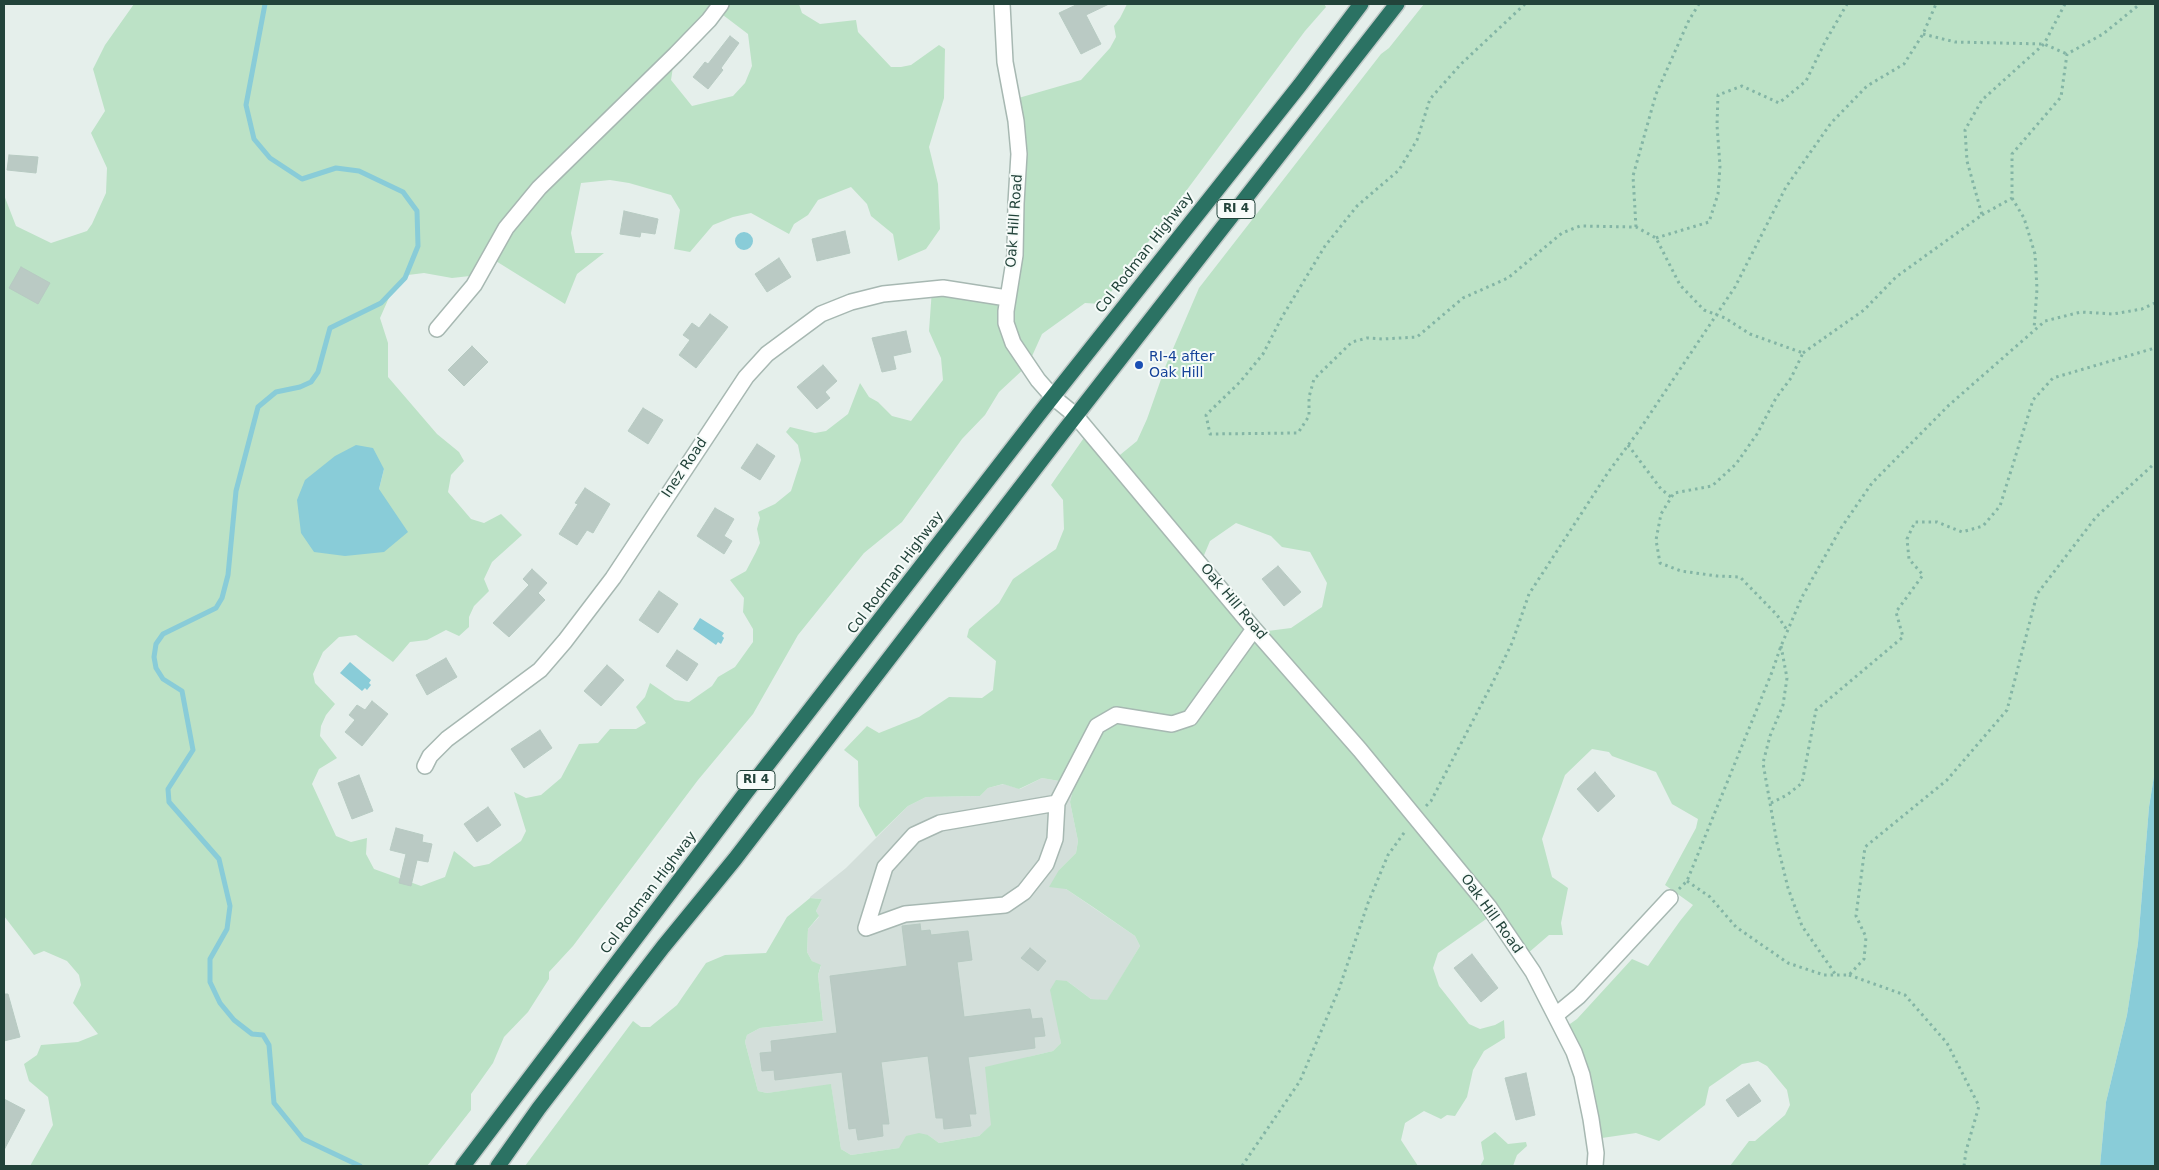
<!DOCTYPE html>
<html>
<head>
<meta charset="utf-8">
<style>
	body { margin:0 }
	#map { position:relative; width:2159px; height:1170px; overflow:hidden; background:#e5efeb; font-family:"DejaVu Sans",sans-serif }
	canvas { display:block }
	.frame { position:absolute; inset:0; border:5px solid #22433a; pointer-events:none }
</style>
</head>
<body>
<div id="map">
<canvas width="2159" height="1170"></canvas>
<div class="frame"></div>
</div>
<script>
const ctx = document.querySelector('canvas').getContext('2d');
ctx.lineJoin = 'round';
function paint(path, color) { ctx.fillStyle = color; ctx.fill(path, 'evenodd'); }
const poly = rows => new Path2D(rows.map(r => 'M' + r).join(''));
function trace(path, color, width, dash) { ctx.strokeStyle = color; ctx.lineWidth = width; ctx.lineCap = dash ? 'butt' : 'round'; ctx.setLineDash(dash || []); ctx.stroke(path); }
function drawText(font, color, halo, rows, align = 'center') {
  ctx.font = font + ' "DejaVu Sans",sans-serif'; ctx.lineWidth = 4; ctx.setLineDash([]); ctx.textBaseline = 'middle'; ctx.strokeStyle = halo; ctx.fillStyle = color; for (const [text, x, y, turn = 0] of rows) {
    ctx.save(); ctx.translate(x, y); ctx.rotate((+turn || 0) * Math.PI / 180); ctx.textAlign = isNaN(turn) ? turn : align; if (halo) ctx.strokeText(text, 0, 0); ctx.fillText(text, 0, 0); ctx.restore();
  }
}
paint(poly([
	[1042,778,1065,782,1073,790,1070,802,1078,841,1076,853,1059,870,1066,889,1135,936,1140,946,1107,1001,1091,999,1067,981,1058,1022,1061,1043,1053,1051,1028,1057,992,1117,991,1126,979,1136,939,1143,928,1135,899,1148,851,1155,841,1149,831,1085,767,1093,758,1091,745,1042,747,1035,760,1028,823,1021,818,975,821,966,812,961,807,952,808,929,819,917,816,911,822,899,810,898,810,897,846,868,908,806,926,797,980,796,988,788,1004,784,1020,789]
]), '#d3dfda');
paint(poly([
	[134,4,799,4,802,13,820,24,856,20,858,32,891,67,901,67,911,65,939,45,945,49,944,98,929,147,938,184,940,229,926,249,898,261,893,234,871,216,867,204,851,187,818,200,808,215,794,224,789,234,751,213,733,217,713,225,690,252,674,249,680,210,671,195,629,183,610,180,581,183,571,233,575,253,604,253,577,274,565,304,491,258,479,275,452,278,424,273,408,275,391,293,380,318,388,343,388,377,437,434,459,452,464,461,451,475,448,492,471,519,484,523,501,514,522,535,492,562,484,579,489,591,474,606,469,617,469,627,459,636,446,630,427,640,410,642,393,662,356,635,339,637,323,652,313,674,315,683,335,704,326,715,321,726,320,736,337,758,319,769,312,784,336,836,351,842,367,838,366,854,374,869,421,886,445,877,454,851,474,867,489,864,521,841,526,831,514,792,526,798,541,795,561,778,579,744,598,743,610,729,636,729,646,723,636,707,645,697,650,683,675,700,689,702,712,686,718,677,735,667,753,642,753,629,743,612,744,598,730,580,746,571,756,552,760,543,757,529,760,518,758,512,775,504,791,491,801,460,798,445,786,432,790,427,815,433,826,431,848,414,860,383,869,397,878,402,892,416,911,421,943,380,941,358,929,331,932,289,1009,293,1015,99,1081,80,1110,48,1116,37,1114,26,1120,18,1127,4,1324,4,1326,7,1305,31,1102,304,1085,303,1042,334,1028,365,999,392,985,415,962,439,902,522,864,553,798,635,753,714,698,780,573,946,549,972,549,979,528,1012,504,1037,493,1063,471,1094,471,1110,427,1166,30,1166,53,1125,48,1097,29,1081,24,1064,37,1055,41,1045,78,1042,98,1034,73,1003,81,985,79,975,67,961,44,951,34,955,4,916,4,195,16,226,51,243,87,231,92,224,106,193,107,168,91,133,105,111,93,69,105,45],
	[719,12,748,34,752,66,745,83,733,96,692,106,671,80,675,54],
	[335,456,384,469,379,489],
	[1424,4,2155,4,2155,770,2149,807,2138,943,2127,1015,2106,1102,2100,1166,1730,1166,1749,1141,1755,1141,1785,1115,1790,1105,1787,1090,1767,1066,1758,1061,1742,1064,1709,1087,1705,1105,1659,1141,1636,1133,1595,1139,1579,1080,1560,1031,1577,1019,1632,959,1648,966,1680,921,1693,905,1665,885,1696,828,1698,819,1672,804,1656,772,1612,756,1609,752,1592,749,1565,775,1542,839,1552,877,1568,888,1561,923,1563,935,1549,935,1520,960,1489,917,1438,953,1433,968,1439,986,1469,1024,1480,1029,1495,1025,1504,1020,1505,1038,1484,1051,1473,1070,1467,1097,1455,1116,1447,1115,1441,1119,1424,1111,1405,1123,1401,1140,1418,1166,525,1166,633,1021,641,1027,650,1027,677,1005,706,963,725,955,766,953,787,917,810,898,822,899,816,911,819,916,808,929,807,952,812,961,821,965,818,975,823,1021,760,1028,747,1035,745,1042,758,1091,767,1093,831,1084,841,1149,851,1155,899,1148,906,1136,919,1133,928,1135,939,1143,979,1136,991,1125,985,1067,1053,1051,1061,1043,1050,990,1056,980,1067,981,1091,999,1107,1000,1140,946,1135,936,1093,907,1066,889,1049,887,1059,870,1076,853,1078,841,1070,802,1073,790,1065,782,1042,778,1019,789,1003,784,988,788,980,796,926,797,908,806,876,837,859,806,858,761,844,750,867,726,879,733,919,717,949,697,982,698,993,690,996,661,967,637,969,629,999,603,1013,579,1056,549,1064,529,1063,500,1051,485,1088,432,1115,459,1137,441,1147,419,1166,365,1199,288,1381,54,1389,48],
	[1236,523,1271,536,1282,547,1310,552,1327,583,1322,607,1291,628,1260,632,1202,560,1210,541],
	[1495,1132,1508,1144,1526,1142,1527,1146,1517,1155,1513,1166,1480,1166,1484,1159,1481,1142]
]), '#bce2c6');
paint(poly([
	'735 241a9 9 0 1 1 18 0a9 9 0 1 1-18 0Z',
	[356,445,373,448,384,469,379,489,408,532,384,552,345,556,314,552,301,533,297,500,305,480,335,456],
	[700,618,724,633,722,636,724,638,721,644,718,642,716,645,693,629],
	[350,662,371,680,369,683,371,685,367,690,365,688,362,691,340,673],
	[2155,770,2155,1166,2100,1166,2106,1102,2127,1015,2138,943,2149,807]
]), '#89ccd8');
trace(poly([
	[265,4,246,105,254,139,270,158,302,179,336,168,359,171,403,192,417,211,418,246,405,278,381,303,330,328,318,372,311,382,300,387,276,392,258,407,236,491,228,575,222,598,216,608,163,634,156,644,154,657,156,668,163,679,182,691,193,750,168,789,169,802,219,859,230,906,227,929,210,959,210,982,220,1003,234,1020,252,1034,263,1035,269,1045,274,1103,303,1139,360,1166]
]), '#89ccd8', 5);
const building = poly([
	[1078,4,1109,4,1086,15,1101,44,1081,54,1059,13,1078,4],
	[730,36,739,43,721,68,723,70,708,89,693,77,705,62,708,64,730,36],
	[9,155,38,157,36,173,7,170,9,155],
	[624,211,658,219,655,234,641,232,640,237,620,234,624,211],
	[845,231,850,253,817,261,812,239,845,231],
	[779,258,791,277,767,292,755,274,779,258],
	[21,267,50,283,38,304,9,288,21,267],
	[710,314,728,327,696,368,679,355,690,340,683,335,692,323,699,328,710,314],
	[906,331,911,352,893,356,896,369,882,372,872,338,906,331],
	[472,346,488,362,464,386,448,370,472,346],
	[823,365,837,381,825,392,830,398,817,409,797,387,823,365],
	[643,408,663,420,648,444,628,431,643,408],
	[757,444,775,456,760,480,741,468,757,444],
	[585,488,610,504,593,533,587,530,577,545,559,534,578,504,575,503,585,488],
	[715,508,734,519,724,536,732,541,724,554,697,536,715,508],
	[1278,566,1301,592,1284,606,1262,579,1278,566],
	[532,569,547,583,538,593,545,600,509,637,493,623,529,585,523,579,532,569],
	[659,591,678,604,658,633,639,620,659,591],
	[677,650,698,664,687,681,666,666,677,650],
	[446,658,457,677,427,695,416,675,446,658],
	[607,665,624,680,601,706,584,691,607,665],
	[372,701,388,714,362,746,345,732,355,720,349,715,357,705,365,710,372,701],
	[540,730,552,748,524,768,511,749,540,730],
	[1595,772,1615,796,1598,812,1577,789,1595,772],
	[359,775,373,811,352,819,338,783,359,775],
	[488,807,501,825,477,842,464,824,488,807],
	[396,828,423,835,422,842,432,844,428,862,417,860,411,886,399,883,406,854,390,850,396,828],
	[920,924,921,931,930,930,931,935,968,931,972,960,957,962,964,1017,1030,1009,1032,1019,1042,1018,1045,1036,1034,1037,1035,1048,968,1057,976,1114,969,1114,971,1126,944,1129,943,1118,936,1118,928,1056,881,1062,889,1124,882,1124,883,1136,858,1140,856,1128,849,1129,842,1072,775,1080,774,1070,762,1071,760,1053,772,1052,771,1041,837,1033,830,976,907,966,902,926,920,924],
	[1030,948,1046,961,1038,971,1021,958,1030,948],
	[1472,954,1498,988,1481,1002,1454,968,1472,954],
	[4,994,8,994,20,1037,4,1041,4,994],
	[1526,1073,1535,1115,1516,1120,1505,1078,1526,1073],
	[1749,1084,1761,1101,1738,1117,1726,1100,1749,1084],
	[4,1099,25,1110,4,1150,4,1099]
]);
paint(building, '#bacac4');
trace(building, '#b7cac2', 1);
const minor = poly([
	[1002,4,1005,62,1016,121,1019,154,1016,203,1015,255,1006,311,1006,323,1013,343,1038,380,1053,397,1075,415,1254,629,1360,750,1489,907,1533,972,1574,1052,1582,1075,1591,1119,1596,1153,1595,1166],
	[437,329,474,285,506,228,539,188,676,54,709,20,721,4],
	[425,766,430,756,447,739,540,670,565,641,613,578,746,377,767,354,821,314,851,302,883,294,943,288,1007,298],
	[1057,803,1055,839,1046,864,1024,892,1005,905,905,914,866,928,885,867,914,835,940,823,1057,803,1097,726,1116,715,1172,724,1190,718,1254,629],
	[1556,1015,1579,996,1670,898]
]);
const highway = poly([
	[463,1166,744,795,1039,414,1300,85,1361,4],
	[498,1166,539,1108,663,947,735,859,1060,436,1397,4]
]);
trace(minor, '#a7b8b2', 18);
trace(highway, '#c1cac8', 18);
trace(poly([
	[1525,4,1461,64,1430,99,1417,140,1399,170,1357,206,1325,246,1282,317,1263,354,1240,382,1206,415,1210,434,1298,433,1309,416,1309,397,1314,379,1352,342,1367,338,1383,339,1417,337,1463,298,1508,278,1562,233,1580,226,1636,227,1656,238,1680,285,1704,310,1725,318,1750,334,1803,353,1791,378,1776,398,1757,434,1736,464,1712,486,1674,493,1661,514,1656,540,1660,563,1681,571,1717,576,1740,577,1777,615,1787,630],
	[1923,34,1955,42,2044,44,2067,54],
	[2012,198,2024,218,2035,254,2037,289,2034,329],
	[1982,215,2012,198,2012,154,2061,97,2067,54,2103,34,2140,4],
	[1636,227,1633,176,1656,94,1689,20,1699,4],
	[1656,238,1709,222,1718,194,1720,166,1717,125,1718,95,1742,86,1779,103,1806,81,1825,42,1847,4],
	[1803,353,1864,310,1896,277,1982,215,1967,161,1965,130,1982,100,2044,44,2065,4],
	[1628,445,1661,489,1671,497],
	[1781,646,1787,678,1783,705,1770,736,1763,763,1777,843,1788,888,1802,926,1836,975],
	[1771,803,1787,795,1802,783,1816,710,1903,637,1896,612,1923,575,1909,559,1907,539,1915,522,1937,522,1962,532,1983,526,2000,506,2033,400,2053,378,2155,348],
	[1426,806,1431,801,1492,684,1512,643,1529,594,1609,471,1638,432,1735,287,1786,187,1831,123,1867,86,1904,64,1923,34,1936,4],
	[1687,881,1710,897,1736,927,1788,963,1824,975,1849,975,1864,959,1866,937,1856,916,1865,847,1947,780,2007,710,2037,594,2096,517,2155,463],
	[1679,889,1687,881,1772,672,1781,646,1802,597,1841,528,1872,483,1948,406,2045,321,2081,312,2113,314,2142,309,2155,303],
	[1849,975,1905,995,1947,1043,1979,1106,1966,1151,1964,1166],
	[1242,1166,1300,1081,1339,989,1368,903,1388,855,1406,830]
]), '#83b5a5', 3, [2.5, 4]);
trace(minor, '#fff', 15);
trace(highway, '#2b7263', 15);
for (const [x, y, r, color] of [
	[1139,365,5,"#1a4fb4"]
]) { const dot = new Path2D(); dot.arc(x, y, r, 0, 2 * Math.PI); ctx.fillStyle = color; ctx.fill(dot); trace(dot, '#f6fbf9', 2); }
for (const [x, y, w] of [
	[1236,209,38],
	[756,780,38]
]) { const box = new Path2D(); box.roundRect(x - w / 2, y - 9.5, w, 19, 4); ctx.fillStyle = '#f6fbf9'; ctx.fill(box); trace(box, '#22433a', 1); }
drawText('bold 12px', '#22433a', null, [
	["RI 4",1236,209],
	["RI 4",756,780]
]);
drawText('14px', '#22433a', '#f6fbf9', [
	["Oak Hill Road",1015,221,-86],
	["Col Rodman Highway",1145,253,-52],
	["Inez Road",685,468,-56],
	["Col Rodman Highway",896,573,-53],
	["Oak Hill Road",1233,602,50],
	["Col Rodman Highway",649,893,-53],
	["Oak Hill Road",1491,914,54]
]);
drawText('14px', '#164399', '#f6fbf9', [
	["RI-4 after",1149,357],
	["Oak Hill",1149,373]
], 'left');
</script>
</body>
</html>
